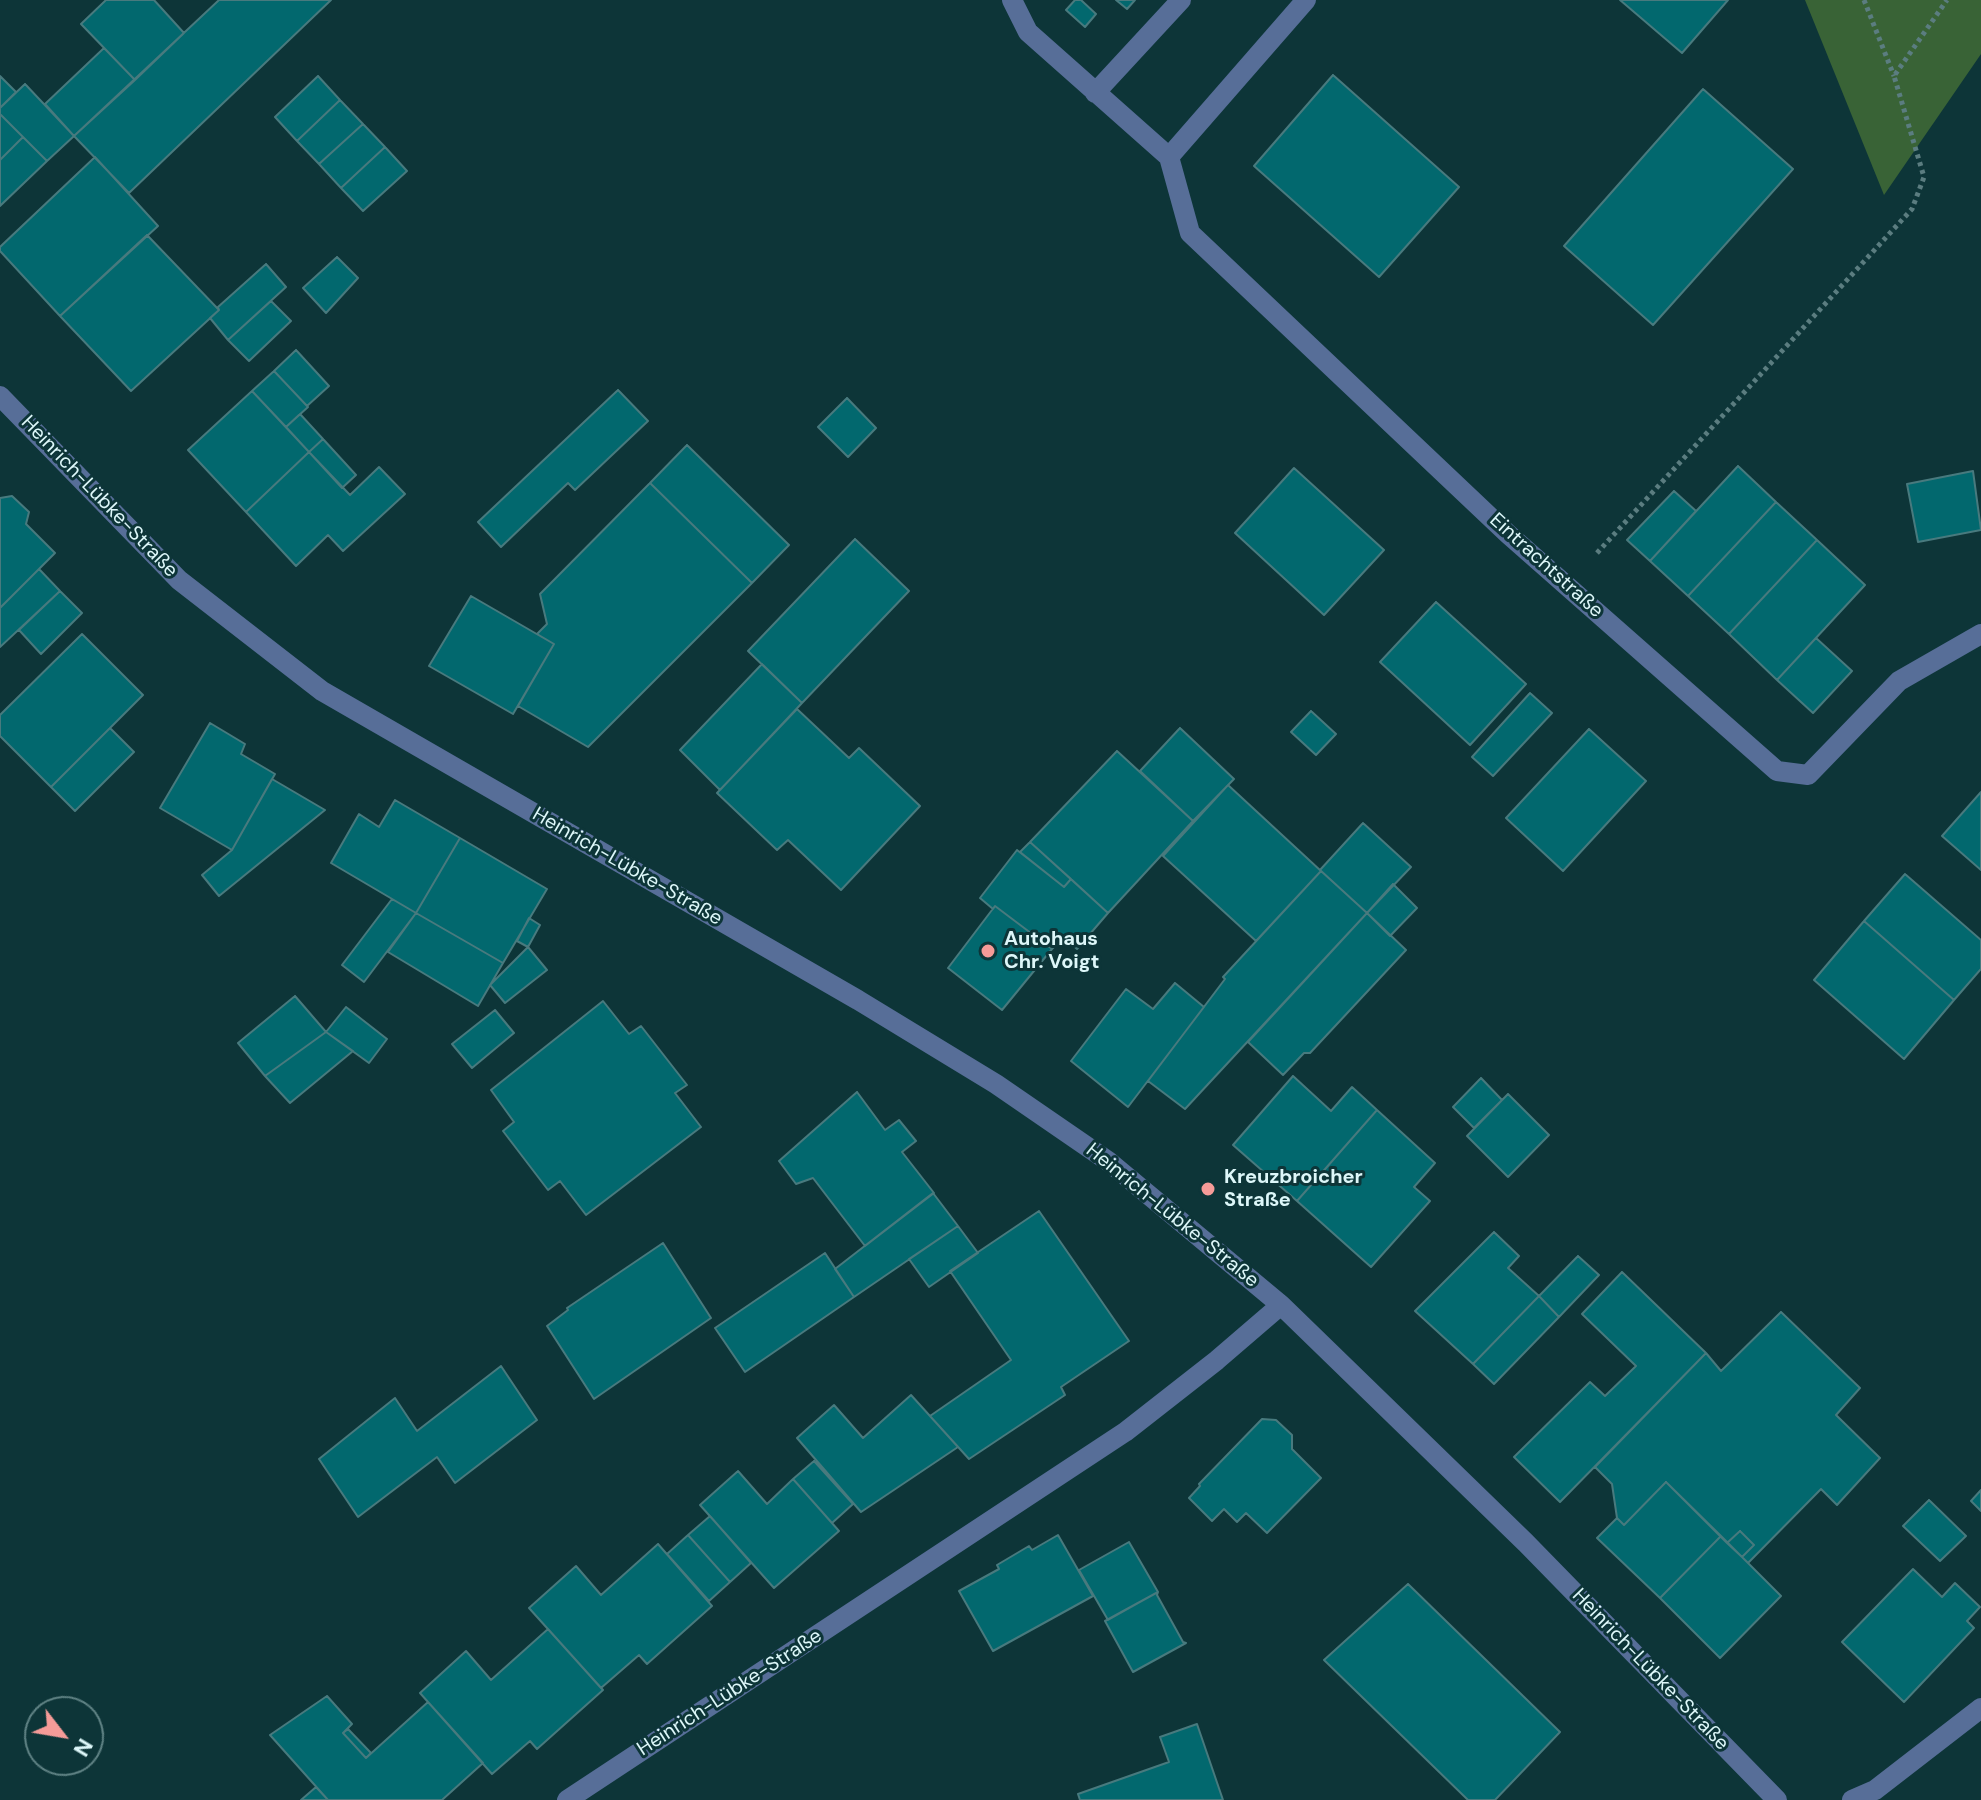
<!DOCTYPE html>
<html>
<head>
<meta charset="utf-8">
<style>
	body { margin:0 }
	#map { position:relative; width:1981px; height:1800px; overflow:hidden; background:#0d3538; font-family:"DM Sans",sans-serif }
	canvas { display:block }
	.north { position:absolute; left:24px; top:1696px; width:80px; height:80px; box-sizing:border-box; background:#0d3538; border:2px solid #608385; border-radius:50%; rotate:121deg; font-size:22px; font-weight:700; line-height:32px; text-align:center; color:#ddf7f9 }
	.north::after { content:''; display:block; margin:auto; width:28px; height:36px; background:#f59b98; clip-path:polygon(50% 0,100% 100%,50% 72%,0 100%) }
</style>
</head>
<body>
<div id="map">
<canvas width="1981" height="1800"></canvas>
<div class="north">N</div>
</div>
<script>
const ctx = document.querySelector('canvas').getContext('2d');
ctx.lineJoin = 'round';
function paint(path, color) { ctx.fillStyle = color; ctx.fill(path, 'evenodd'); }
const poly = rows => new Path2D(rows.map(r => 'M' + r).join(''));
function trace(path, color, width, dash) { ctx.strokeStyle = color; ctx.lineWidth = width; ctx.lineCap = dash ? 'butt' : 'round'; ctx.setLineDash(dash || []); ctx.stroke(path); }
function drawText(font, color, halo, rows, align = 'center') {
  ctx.font = font + ' "DM Sans",sans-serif'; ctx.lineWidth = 6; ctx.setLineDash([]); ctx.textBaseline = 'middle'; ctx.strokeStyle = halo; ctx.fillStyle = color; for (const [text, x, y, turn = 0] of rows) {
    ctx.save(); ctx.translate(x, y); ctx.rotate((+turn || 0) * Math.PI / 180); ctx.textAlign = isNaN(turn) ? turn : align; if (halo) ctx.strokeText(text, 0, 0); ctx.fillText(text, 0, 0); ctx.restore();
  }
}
paint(poly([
	[1805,0,1981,0,1981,54,1884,195]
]), '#396336');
const building = poly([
	[106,0,154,0,184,33,135,80,81,24,106,0],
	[219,0,331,0,129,193,74,136,219,0],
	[1075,0,1081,0,1096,14,1085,27,1066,10,1075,0],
	[1116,0,1135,0,1127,9,1116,0],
	[1620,0,1728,0,1682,53,1620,0],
	[104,48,135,80,74,136,45,104,104,48],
	[1333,75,1459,187,1379,277,1254,166,1333,75],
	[0,76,16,92,0,108,0,76],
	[318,76,340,100,297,141,275,117,318,76],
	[25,84,74,136,47,161,0,114,0,108,25,84],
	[1703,89,1793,169,1653,325,1564,246,1703,89],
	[340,100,363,124,319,164,297,141,340,100],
	[0,114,23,137,0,160,0,114],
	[363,124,385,147,341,188,319,164,363,124],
	[23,137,47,161,0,206,0,160,23,137],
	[385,147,407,171,363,211,341,188,385,147],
	[95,157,158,226,60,316,0,251,0,247,95,157],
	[147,235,219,310,131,391,60,316,147,235],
	[337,257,358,278,326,313,303,288,337,257],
	[266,264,286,287,228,340,210,318,219,310,218,307,266,264],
	[271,301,291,321,249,361,228,340,271,301],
	[296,350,329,386,307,406,274,371,296,350],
	[274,371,308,407,286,427,252,391,274,371],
	[618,390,648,421,575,490,568,483,501,547,478,522,618,390],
	[252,391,309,452,246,512,188,450,252,391],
	[847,398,876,428,848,457,818,427,847,398],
	[300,414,323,439,309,452,286,427,300,414],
	[323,439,356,475,342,488,309,452,323,439],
	[687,445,789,545,752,583,650,483,687,445],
	[309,452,350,495,379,467,405,494,343,551,328,535,296,566,246,512,309,452],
	[1738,466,1776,502,1688,596,1650,561,1738,466],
	[1294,468,1384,550,1324,615,1235,533,1294,468],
	[1973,471,1981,530,1918,542,1907,484,1973,471],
	[650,483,752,583,588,747,518,706,554,644,537,634,547,624,540,594,650,483],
	[1674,491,1696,511,1650,561,1627,540,1674,491],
	[12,496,29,512,26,524,55,553,0,608,0,498,12,496],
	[1776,502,1817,540,1729,634,1688,596,1776,502],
	[855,539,909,591,802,703,748,651,855,539],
	[1817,540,1865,585,1777,680,1729,634,1817,540],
	[39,569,60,591,0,647,0,608,39,569],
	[60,591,82,613,41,654,19,630,60,591],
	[471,596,554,644,513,714,429,666,471,596],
	[1436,602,1526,684,1470,745,1380,662,1436,602],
	[82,634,143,695,51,787,0,736,0,715,82,634],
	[1816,638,1852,671,1813,713,1777,680,1816,638],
	[762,664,802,703,720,790,680,750,762,664],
	[1530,693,1552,713,1493,776,1472,757,1530,693],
	[797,709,849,758,859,748,920,806,841,890,788,840,777,850,717,793,797,709],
	[1311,711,1336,734,1316,755,1291,732,1311,711],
	[210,723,245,744,241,754,275,774,232,850,160,808,210,723],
	[110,728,134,752,75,811,51,787,110,728],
	[1180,728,1234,779,1193,821,1140,771,1180,728],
	[1589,729,1646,781,1563,871,1506,818,1589,729],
	[1117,751,1193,821,1108,913,1030,842,1117,751],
	[272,779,325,810,219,896,202,875,232,850,272,779],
	[1228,785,1321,871,1256,941,1163,856,1228,785],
	[1981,792,1981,870,1942,836,1981,792],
	[395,800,460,838,416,913,331,863,359,814,379,827,395,800],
	[1363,823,1411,867,1367,913,1320,870,1363,823],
	[460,838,547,889,503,963,416,913,460,838],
	[1030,842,1071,879,1064,887,1020,852,1030,842],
	[1017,850,1064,887,1071,879,1108,913,1077,949,1064,937,1052,949,995,906,993,909,980,898,1017,850],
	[1321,871,1367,913,1185,1109,1148,1081,1225,979,1223,977,1321,871],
	[1905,874,1981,940,1981,969,1954,1000,1864,921,1905,874],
	[1393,884,1417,908,1390,936,1367,913,1393,884],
	[392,899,416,913,364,982,342,965,392,899],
	[995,906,1052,949,1002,1010,948,968,995,906],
	[416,913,503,963,478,1006,388,952,416,913],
	[1367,913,1406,950,1310,1053,1304,1053,1283,1075,1248,1042,1367,913],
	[529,918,540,925,528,947,517,941,529,918],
	[1864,921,1954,1000,1904,1059,1814,980,1864,921],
	[528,947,547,970,505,1003,490,985,528,947],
	[1175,983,1204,1007,1128,1107,1071,1061,1126,989,1153,1009,1175,983],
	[295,996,326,1032,265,1076,238,1043,295,996],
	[603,1001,629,1034,641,1026,687,1085,675,1093,701,1127,586,1215,560,1181,548,1190,503,1131,514,1122,491,1090,603,1001],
	[346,1007,387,1039,369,1063,326,1032,346,1007],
	[495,1010,514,1033,472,1068,452,1044,495,1010],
	[326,1032,353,1051,290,1103,265,1076,326,1032],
	[1293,1076,1331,1111,1352,1087,1377,1110,1297,1201,1233,1145,1293,1076],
	[1481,1078,1502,1100,1474,1128,1453,1107,1481,1078],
	[857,1092,885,1130,899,1120,916,1141,902,1152,934,1193,865,1246,813,1178,796,1184,779,1161,857,1092],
	[1508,1094,1549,1135,1508,1177,1467,1136,1508,1094],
	[1377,1110,1435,1163,1414,1187,1430,1201,1371,1267,1297,1201,1377,1110],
	[933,1193,958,1226,854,1297,835,1269,933,1193],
	[1039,1211,1129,1341,1061,1387,1065,1395,969,1459,930,1416,1011,1360,950,1271,1039,1211],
	[958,1226,978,1253,929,1287,909,1259,958,1226],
	[1494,1232,1519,1256,1508,1268,1539,1296,1473,1364,1415,1311,1494,1232],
	[663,1243,711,1318,594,1399,547,1326,568,1310,567,1308,663,1243],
	[825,1253,854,1297,745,1372,715,1328,825,1253],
	[1578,1256,1599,1275,1559,1317,1539,1296,1578,1256],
	[1622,1272,1706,1353,1560,1502,1514,1457,1590,1382,1605,1396,1636,1366,1582,1314,1622,1272],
	[1539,1296,1559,1317,1494,1384,1473,1364,1539,1296],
	[1781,1312,1860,1388,1836,1415,1880,1458,1837,1505,1821,1489,1748,1563,1742,1557,1754,1545,1740,1531,1727,1543,1666,1482,1624,1525,1617,1518,1612,1484,1595,1467,1706,1353,1721,1371,1781,1312],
	[501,1366,537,1420,455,1483,437,1457,358,1517,319,1459,395,1398,417,1431,501,1366],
	[911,1395,958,1447,861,1512,797,1438,834,1405,863,1438,911,1395],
	[1262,1419,1276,1420,1292,1435,1292,1449,1321,1478,1267,1533,1246,1513,1237,1522,1224,1509,1212,1521,1189,1498,1200,1486,1199,1484,1262,1419],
	[814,1461,853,1504,832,1523,793,1479,814,1461],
	[738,1471,767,1504,793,1479,839,1531,774,1588,700,1505,738,1471],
	[1666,1482,1721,1536,1660,1598,1597,1538,1617,1518,1624,1525,1666,1482],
	[1981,1490,1981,1511,1971,1501,1981,1490],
	[1929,1500,1966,1536,1940,1561,1903,1526,1929,1500],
	[710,1516,751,1563,730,1582,688,1535,710,1516],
	[1740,1531,1754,1545,1742,1557,1727,1543,1740,1531],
	[688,1535,730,1582,709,1601,667,1554,688,1535],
	[1058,1535,1093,1596,993,1651,959,1591,999,1569,997,1565,1029,1546,1032,1550,1058,1535],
	[1721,1536,1781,1596,1720,1658,1660,1598,1721,1536],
	[1129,1542,1158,1592,1108,1620,1079,1570,1129,1542],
	[658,1544,712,1606,647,1664,639,1655,601,1688,529,1608,576,1566,601,1595,658,1544],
	[1913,1569,1942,1597,1955,1583,1980,1607,1967,1621,1974,1628,1904,1702,1842,1642,1913,1569],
	[1408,1584,1560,1732,1495,1800,1468,1800,1324,1660,1408,1584],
	[1158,1592,1157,1595,1183,1642,1186,1643,1133,1672,1105,1621,1158,1592],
	[548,1629,603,1690,537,1749,530,1741,492,1774,420,1693,466,1651,491,1680,548,1629],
	[327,1696,352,1724,343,1733,366,1758,428,1702,483,1763,442,1800,328,1800,270,1735,327,1696],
	[1197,1724,1223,1800,1080,1800,1078,1794,1169,1762,1160,1737,1197,1724],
	[348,1729,371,1753,366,1758,343,1733,348,1729],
	[316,1787,328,1800,301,1800,316,1787]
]);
paint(building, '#02686e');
trace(building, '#487a7e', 2);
trace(poly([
	[1864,0,1894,76],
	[1597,553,1912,209,1924,177,1894,76,1947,0]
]), '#5b7d80', 5, [4, 4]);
trace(poly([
	[1012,0,1028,32,1169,157,1190,233,1508,534,1777,771,1808,775,1899,681,1981,634],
	[1095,93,1181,0],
	[1169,157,1306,0],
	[0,396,179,580,322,691,858,1000,996,1084,1108,1161,1281,1305,1526,1543,1777,1800],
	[567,1800,1125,1432,1217,1360,1281,1305],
	[1852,1800,1875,1790,1981,1708]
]), '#576e98', 20);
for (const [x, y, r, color] of [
	[988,951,8,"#f59b98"],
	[1208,1189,8,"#f59b98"]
]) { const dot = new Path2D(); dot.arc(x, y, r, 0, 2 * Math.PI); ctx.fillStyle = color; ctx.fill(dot); trace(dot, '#0d3538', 3); }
drawText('20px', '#ddf7f9', '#0d3538', [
	["Heinrich-Lübke-Straße",99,497,46],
	["Eintrachtstraße",1546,566,42],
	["Heinrich-Lübke-Straße",627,867,30],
	["Heinrich-Lübke-Straße",1172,1216,39],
	["Heinrich-Lübke-Straße",1650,1670,46],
	["Heinrich-Lübke-Straße",730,1693,-33]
]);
drawText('bold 20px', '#ddf7f9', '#0d3538', [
	["Autohaus",1004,940],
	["Chr. Voigt",1004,963],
	["Kreuzbroicher",1224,1178],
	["Straße",1224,1201]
], 'left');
</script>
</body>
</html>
